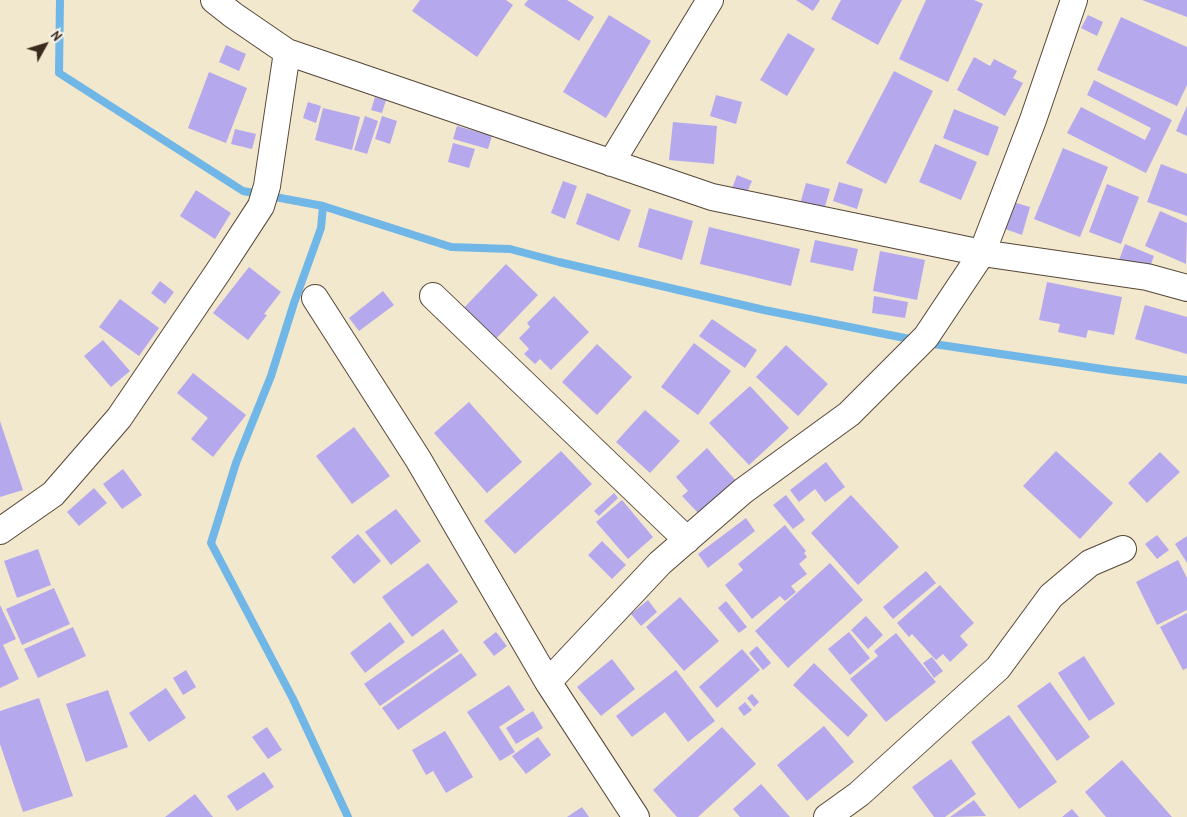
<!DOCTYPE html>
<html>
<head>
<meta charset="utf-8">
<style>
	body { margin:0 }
	#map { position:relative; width:1187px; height:817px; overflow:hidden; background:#f2e8ce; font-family:"Patrick Hand",sans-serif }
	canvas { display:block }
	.north { position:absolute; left:20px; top:20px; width:50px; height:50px; -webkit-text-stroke:4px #fbf7ec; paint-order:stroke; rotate:51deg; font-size:14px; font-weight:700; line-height:20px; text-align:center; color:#3b2a1e }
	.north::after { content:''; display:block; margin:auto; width:18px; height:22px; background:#3b2a1e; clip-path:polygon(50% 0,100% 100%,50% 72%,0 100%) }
</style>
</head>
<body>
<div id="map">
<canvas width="1187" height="817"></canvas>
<div class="north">N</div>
</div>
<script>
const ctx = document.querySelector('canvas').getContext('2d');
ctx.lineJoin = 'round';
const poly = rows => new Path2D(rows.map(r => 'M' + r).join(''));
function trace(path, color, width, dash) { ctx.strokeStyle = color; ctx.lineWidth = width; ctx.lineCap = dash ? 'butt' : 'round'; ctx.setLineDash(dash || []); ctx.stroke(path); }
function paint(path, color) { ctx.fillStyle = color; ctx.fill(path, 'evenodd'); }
trace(poly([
	[60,0,59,73,243,191,323,206,451,247,510,249,559,262,764,310,915,340],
	[323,206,321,228,294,303,271,376,236,463,211,543,293,699,348,817],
	[927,343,1109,370,1187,380]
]), '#70b7e7', 8);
paint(poly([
	[420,0,506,0,513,5,477,57,412,11],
	[528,0,567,0,594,17,579,41,524,5],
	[796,0,820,0,813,11],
	[841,0,902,0,878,45,831,19],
	[926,0,974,0,983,4,948,82,899,59],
	[1142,0,1187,0,1187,17],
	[609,15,651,41,606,118,563,92],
	[1088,15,1103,22,1097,36,1081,28],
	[1121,17,1187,47,1187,85,1177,106,1097,70],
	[788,33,815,49,787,96,760,80],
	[226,45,246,54,239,71,219,62],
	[974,57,990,66,994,59,1017,71,1013,78,1023,83,1005,116,957,90],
	[894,71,933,91,886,184,846,163],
	[209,72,247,88,226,143,188,128],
	[1094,80,1172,120,1146,173,1067,133,1081,107,1145,140,1151,128,1087,95],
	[716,95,742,102,736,124,710,116],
	[375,97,386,100,382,113,371,110],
	[308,102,321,106,316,123,303,118],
	[1187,106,1187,136,1176,131],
	[323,108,360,117,352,150,315,140],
	[954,109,999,127,988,156,943,138],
	[365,116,378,121,367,154,354,150],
	[382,116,397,121,390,144,375,139],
	[673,122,717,126,714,164,669,160],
	[457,126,492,136,488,149,453,139],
	[235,129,256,134,252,149,231,144],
	[453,143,475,149,469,168,448,162],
	[935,144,977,162,961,200,919,182],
	[1063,148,1108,167,1080,237,1034,219],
	[1161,164,1187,174,1187,216,1147,202],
	[737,175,752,181,744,199,730,194],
	[563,181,577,186,565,219,551,213],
	[839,182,863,189,857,209,833,201],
	[806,183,830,189,824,210,800,204],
	[1107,184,1139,197,1121,244,1089,232],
	[196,190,231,213,215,239,180,216],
	[587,193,631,210,619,241,576,224],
	[1013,202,1030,207,1022,235,1005,229],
	[649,208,693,221,682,260,638,247],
	[1160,211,1187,223,1186,264,1145,246],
	[709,227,800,249,791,286,700,264],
	[815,240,858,249,853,271,810,262],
	[1125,244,1154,256,1148,272,1119,260],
	[880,251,925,260,917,300,873,291],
	[506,264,538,295,490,345,458,314],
	[249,267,281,292,264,314,267,315,248,340,213,313],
	[160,281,174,292,165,304,151,293],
	[1047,282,1122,297,1114,335,1088,330,1086,338,1058,332,1060,324,1039,320],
	[383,291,394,305,359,331,349,318],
	[554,296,589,332,551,370,540,359,535,364,524,354,529,349,519,338,530,327,527,323],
	[874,296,908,302,905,318,872,313],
	[120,299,159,328,139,356,99,327],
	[1145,305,1187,317,1187,354,1135,339],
	[712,319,757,350,745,368,699,336],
	[103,340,130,371,111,387,84,356],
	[694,343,731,371,698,415,661,387],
	[597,344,632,377,597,415,562,382],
	[786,345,828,384,798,416,756,377],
	[193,373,246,415,213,457,191,439,208,418,177,393],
	[750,386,789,428,749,465,709,423],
	[469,402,522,462,487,493,434,433],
	[645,410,680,441,650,473,616,442],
	[0,421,23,490,0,497],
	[354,427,390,476,352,504,316,456],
	[707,448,737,482,700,515,682,496,688,491,676,477],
	[561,451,592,484,515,554,484,521],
	[1056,451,1113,503,1080,539,1023,486],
	[1160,452,1180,472,1147,503,1128,483],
	[826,462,845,487,825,502,815,489,799,502,790,490],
	[123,469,142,495,122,509,103,484],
	[94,488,107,503,79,526,67,512],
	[614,493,618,498,599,516,594,511],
	[786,495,805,520,793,529,773,505],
	[851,495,899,547,858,585,811,533],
	[622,500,653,537,628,559,596,522],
	[396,509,421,541,391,565,365,532],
	[746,518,755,531,708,568,698,554],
	[785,525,806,551,804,553,807,557,799,564,807,574,791,586,796,592,785,601,780,596,752,619,725,585,743,570,738,564],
	[358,534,381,561,354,584,331,557],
	[1157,535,1169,550,1157,559,1145,544],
	[1187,536,1187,563,1175,544],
	[602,541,626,565,612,579,588,555],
	[38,549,51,585,17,598,4,561],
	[1178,560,1187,578,1187,610,1157,625,1136,582],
	[428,563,458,602,412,637,382,597],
	[830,563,863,600,788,668,755,631],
	[926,571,936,583,893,619,883,607],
	[940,585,974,623,960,636,968,645,950,662,943,654,936,660,912,634,909,637,897,623],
	[54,588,70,624,22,645,6,609],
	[680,597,719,641,684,671,646,627],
	[648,600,657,612,641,626,631,614],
	[726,601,747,627,739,633,718,608],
	[0,605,16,639,3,645,19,679,0,688],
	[1187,613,1187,668,1183,670,1160,627],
	[866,616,883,635,868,649,851,630],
	[390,622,405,642,365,673,350,653],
	[73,627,86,656,38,678,24,649],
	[443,629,459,651,380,706,364,684],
	[496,632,507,646,494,656,483,642],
	[849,632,870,658,850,675,828,649],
	[896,633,936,682,886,722,850,679,878,656,874,651],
	[757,646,771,663,763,670,749,653],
	[742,649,760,670,717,708,699,687],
	[461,653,477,675,398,730,382,708],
	[1084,656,1115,704,1089,721,1058,673],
	[932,657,943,671,934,678,923,663],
	[612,659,635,689,601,716,577,687],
	[814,663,868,715,848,737,793,685],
	[186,670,196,687,183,695,173,678],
	[676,670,715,721,688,742,665,712,632,737,616,716],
	[1050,682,1090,737,1057,761,1017,706],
	[509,685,525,710,499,727,515,752,500,761,467,712],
	[166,688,186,718,149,742,129,713],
	[108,690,128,747,86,762,66,704],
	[752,694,759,702,754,707,747,698],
	[39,698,73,796,23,812,0,744,0,711],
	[745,702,752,710,744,716,738,708],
	[533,711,543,728,516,744,506,728],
	[1009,715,1057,782,1019,809,971,742],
	[824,726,854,762,807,801,777,765],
	[267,727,282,750,268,759,252,737],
	[722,727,756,764,698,817,677,817,653,790],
	[445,731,473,777,446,793,433,771,426,775,412,750],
	[538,737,551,755,526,774,512,756],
	[951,759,976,794,945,817,934,817,912,787],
	[1122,760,1172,817,1106,817,1085,792],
	[264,772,274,787,237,811,227,796],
	[761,784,790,817,740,817,733,809],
	[195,794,213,817,165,817],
	[974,800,986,816,950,817],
	[582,807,589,817,567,817],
	[1072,809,1079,817,1062,817]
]), '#b6a8ed');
const minor = poly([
	[214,0,233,15,287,52,712,197,982,253,1147,277,1187,288],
	[611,163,710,0],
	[433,296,687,540],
	[315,298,418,459,548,682,636,817],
	[0,531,53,494,119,418,218,272,261,206,267,186,287,52],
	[548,682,660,563,743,491,849,414,926,337,982,253,1033,120,1074,0],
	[827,817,859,794,998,668,1051,596,1090,563,1123,549]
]);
trace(minor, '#564638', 28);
trace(minor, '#fff', 26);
</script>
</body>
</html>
